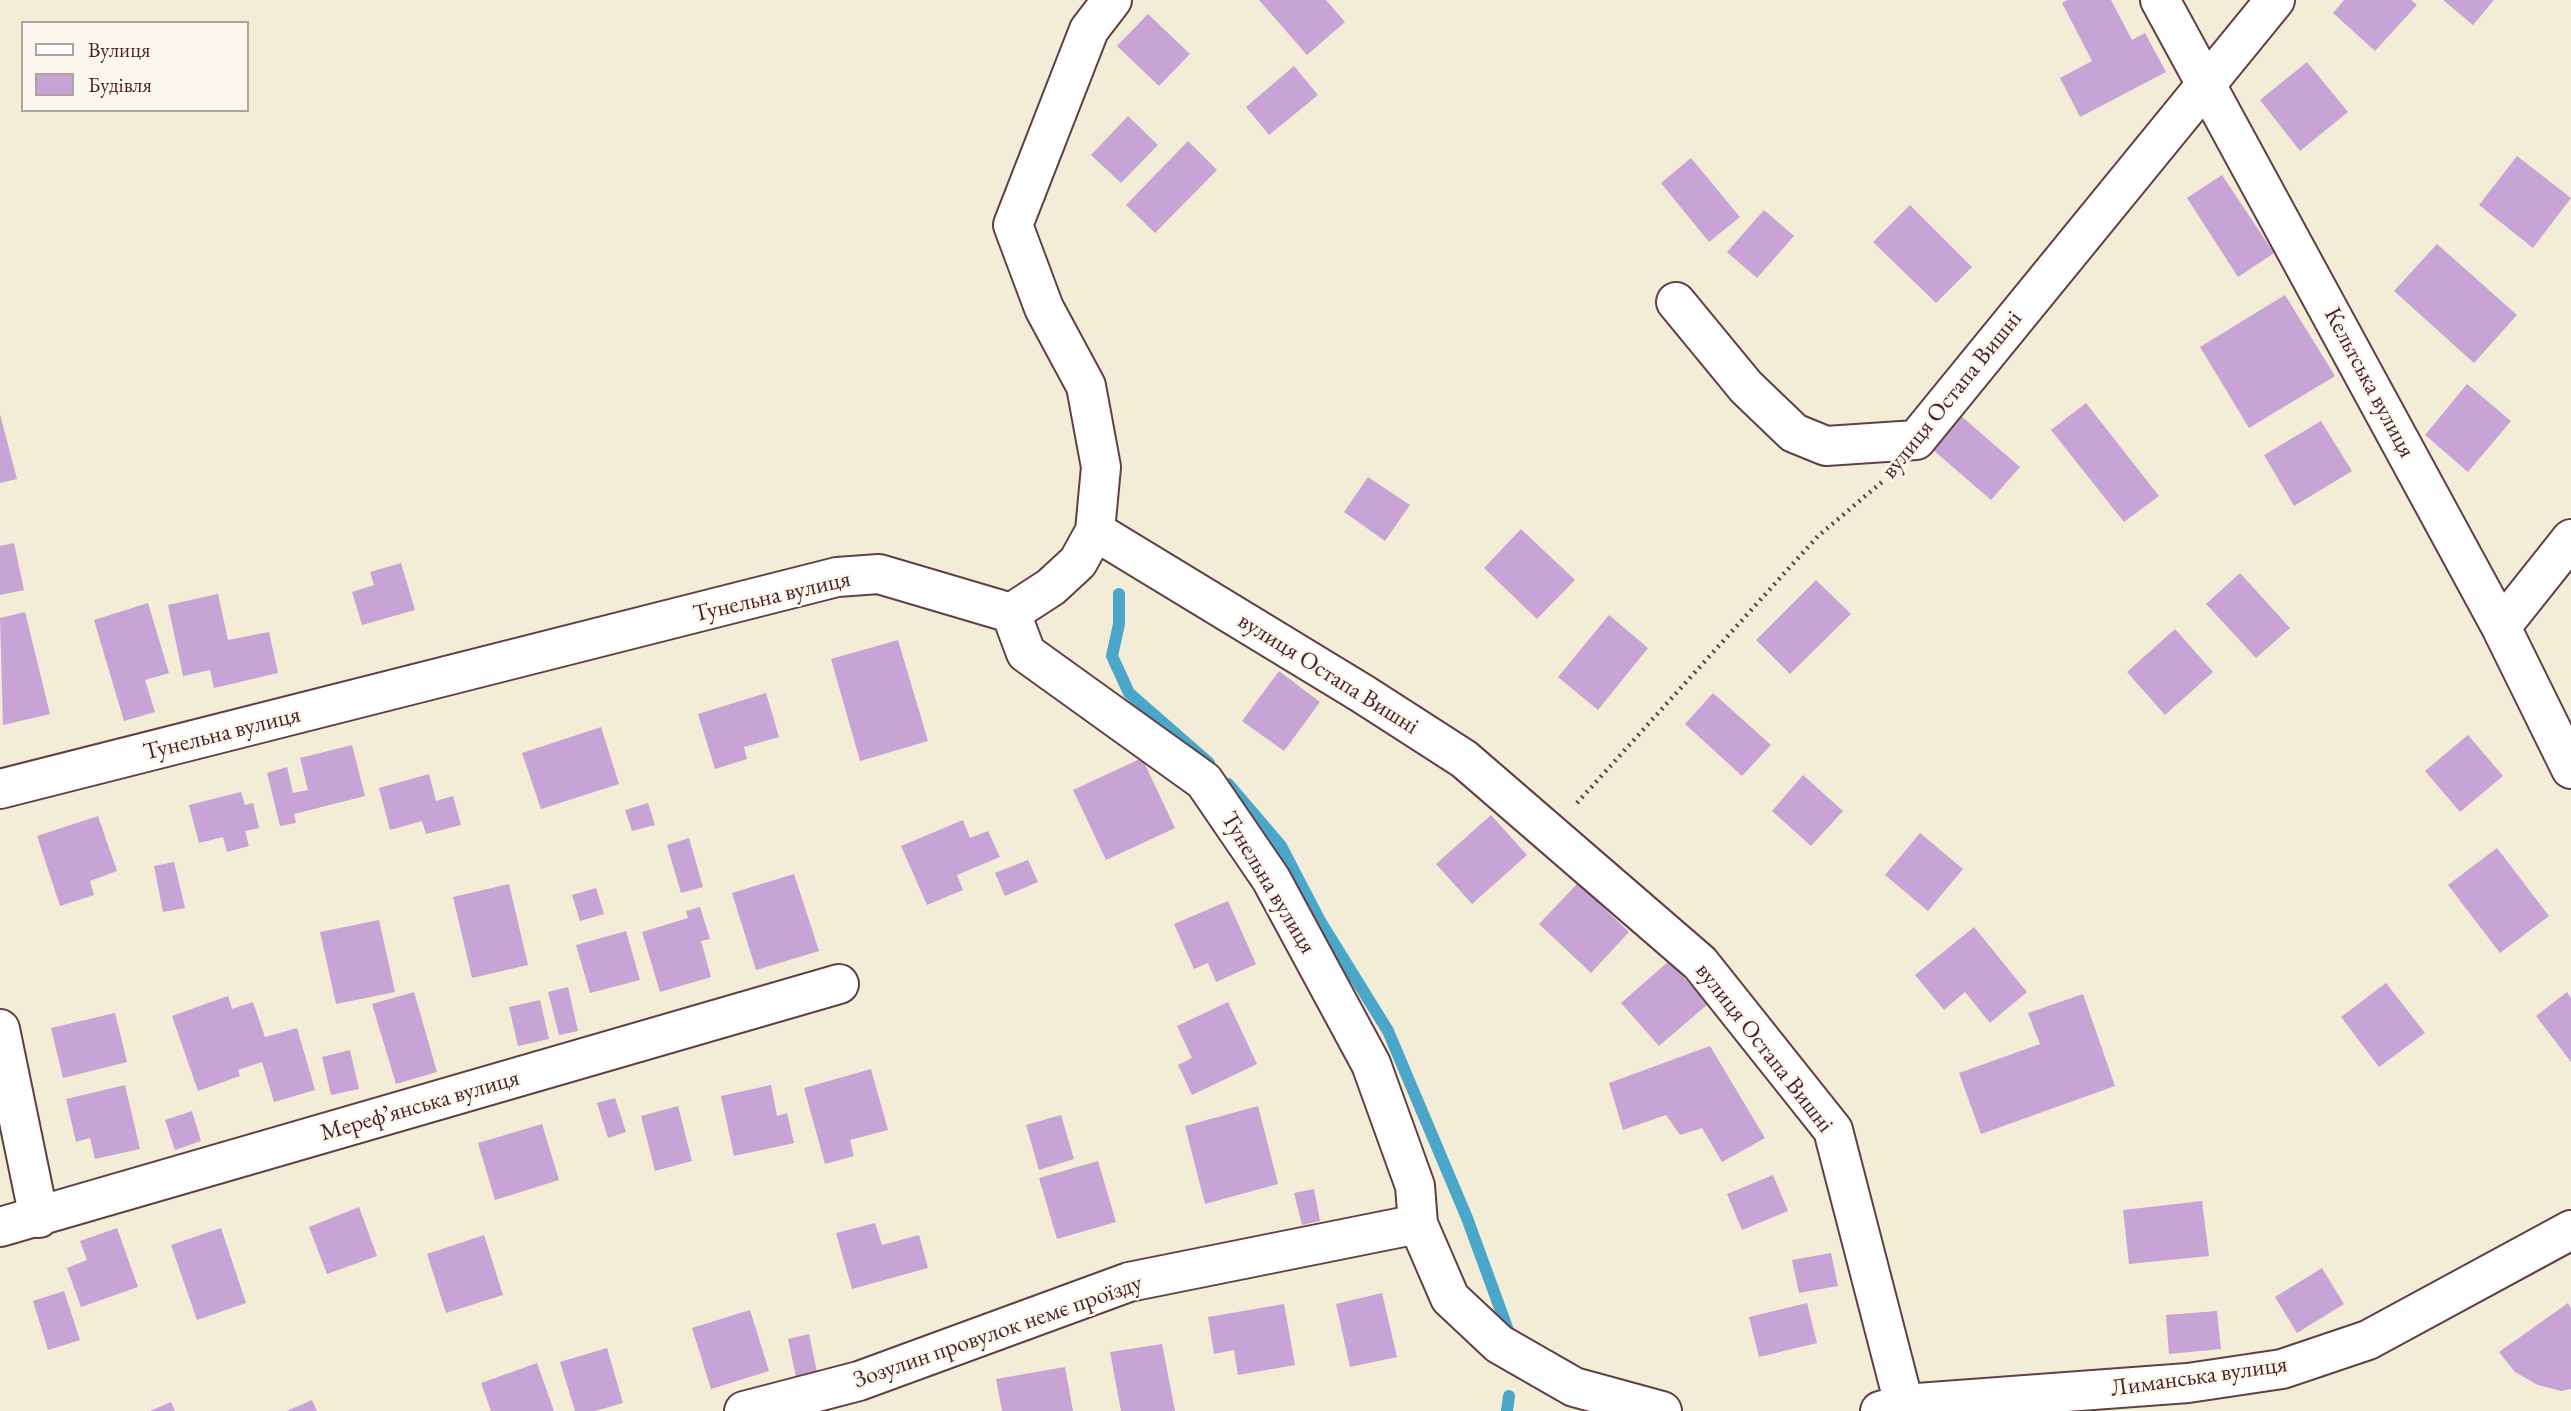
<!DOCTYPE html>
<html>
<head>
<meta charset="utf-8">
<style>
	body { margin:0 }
	#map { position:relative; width:2571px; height:1411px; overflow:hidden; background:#f3ecd6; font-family:"EB Garamond",serif }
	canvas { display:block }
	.legend { position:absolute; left:21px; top:21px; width:228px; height:91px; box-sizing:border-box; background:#fbf7ec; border:2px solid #b4a19f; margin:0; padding:9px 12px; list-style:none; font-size:21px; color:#4a1f2b }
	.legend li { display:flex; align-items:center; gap:14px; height:35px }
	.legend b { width:35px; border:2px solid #b4a19f }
</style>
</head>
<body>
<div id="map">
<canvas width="2571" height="1411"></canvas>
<ul class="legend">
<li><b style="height:9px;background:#fff"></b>Вулиця</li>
<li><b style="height:19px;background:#c8a4d6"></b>Будівля</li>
</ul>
</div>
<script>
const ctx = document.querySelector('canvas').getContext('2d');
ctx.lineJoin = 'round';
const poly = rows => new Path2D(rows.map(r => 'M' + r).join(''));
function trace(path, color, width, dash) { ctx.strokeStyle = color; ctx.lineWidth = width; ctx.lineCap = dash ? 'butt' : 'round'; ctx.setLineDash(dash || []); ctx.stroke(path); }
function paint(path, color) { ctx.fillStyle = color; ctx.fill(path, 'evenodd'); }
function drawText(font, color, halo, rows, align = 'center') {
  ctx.font = font + ' "EB Garamond",serif'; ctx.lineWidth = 5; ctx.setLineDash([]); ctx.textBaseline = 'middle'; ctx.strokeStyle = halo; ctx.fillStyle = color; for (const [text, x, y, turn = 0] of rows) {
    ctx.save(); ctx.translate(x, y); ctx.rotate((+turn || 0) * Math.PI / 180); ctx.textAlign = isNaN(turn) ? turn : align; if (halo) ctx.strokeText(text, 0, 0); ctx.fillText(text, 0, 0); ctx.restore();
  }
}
trace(poly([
	[1119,594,1119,624,1112,656,1129,693,1209,763],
	[1228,784,1281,846,1320,921,1388,1031,1467,1218,1509,1333],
	[1507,1411,1509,1396]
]), '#4ba7c9', 12);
paint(poly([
	[1259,0,1326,0,1345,22,1307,55],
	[2067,0,2111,0,2132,40,2145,33,2166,72,2080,117,2060,78,2092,61,2062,3],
	[2344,0,2411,0,2417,5,2375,51,2333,13],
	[2443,0,2494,0,2473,25],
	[1148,14,1190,54,1159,86,1117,46],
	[2307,62,2348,112,2300,151,2260,100],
	[1294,66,1318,95,1269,135,1246,107],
	[1128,116,1158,145,1121,183,1091,155],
	[1188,141,1217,170,1155,233,1126,205],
	[2517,156,2571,198,2533,248,2479,205],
	[1691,158,1740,217,1709,242,1661,183],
	[2222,175,2274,253,2238,277,2187,198],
	[1910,205,1972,267,1936,303,1873,242],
	[1764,210,1794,236,1757,278,1727,252],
	[2437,244,2517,315,2474,363,2394,291],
	[2285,295,2335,376,2249,428,2200,347],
	[2467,384,2511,421,2468,472,2425,435],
	[2086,403,2159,496,2124,522,2051,430],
	[0,414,17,479,0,483],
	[1960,415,2020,467,1991,500,1932,449],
	[2321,421,2352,471,2294,506,2264,455],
	[1368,477,1410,505,1385,541,1344,512],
	[1521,529,1575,580,1537,619,1484,568],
	[14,543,24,590,0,595,0,546],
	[401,563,415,610,362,625,352,592,374,585,370,572],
	[2240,573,2290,628,2256,658,2206,604],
	[1816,580,1851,614,1790,674,1756,640],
	[218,594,228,640,269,632,278,673,214,688,210,670,183,676,168,605],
	[148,603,169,673,145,680,155,712,124,721,94,620],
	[25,612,50,714,3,725,0,618],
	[1609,615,1648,648,1598,710,1558,677],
	[2175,629,2213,672,2165,715,2127,672],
	[898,640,928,741,860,761,831,659],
	[1279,671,1320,702,1284,751,1242,721],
	[766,693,779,737,744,747,747,759,715,769,698,714],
	[1713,693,1771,745,1742,776,1685,724],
	[601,727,619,784,541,809,522,753],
	[2468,735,2503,776,2460,812,2425,771],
	[352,745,365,796,294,814,296,823,280,826,267,773,287,767,293,793,308,790,300,758],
	[1142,758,1175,828,1106,860,1073,790],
	[429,774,436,801,453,796,461,825,426,834,422,821,390,830,379,788],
	[1803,775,1843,811,1811,846,1772,811],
	[241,792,245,805,253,803,259,828,245,831,249,846,227,852,223,837,199,843,189,805],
	[648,803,655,825,632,831,625,810],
	[1491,815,1527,855,1472,904,1436,864],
	[98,816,117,871,90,881,94,895,60,906,37,836],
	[963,820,970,838,988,831,1000,857,957,875,963,890,927,905,901,846],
	[1920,833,1963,869,1928,911,1885,875],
	[689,838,703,887,681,893,667,845],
	[2497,848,2549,916,2500,953,2448,885],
	[1028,860,1038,882,1005,896,995,873],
	[174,862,185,908,163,912,154,866],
	[794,874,819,951,756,970,732,893],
	[1578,883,1629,932,1591,973,1539,924],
	[509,884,528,965,472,978,453,897],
	[596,888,604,914,580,921,572,895],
	[1228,901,1256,964,1216,982,1208,963,1194,969,1174,924],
	[700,907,710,939,701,941,711,977,660,992,642,932,688,918,686,911],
	[379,920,395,992,336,1004,320,932],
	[1974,927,2027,992,1990,1023,1965,992,1944,1010,1915,975],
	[626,931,640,980,590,993,576,945],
	[1669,961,1708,1004,1659,1046,1621,1003],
	[2386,983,2425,1033,2379,1067,2341,1017],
	[568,987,578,1031,559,1035,548,992],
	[414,992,437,1072,396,1084,372,1004],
	[2567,992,2571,998,2571,1062,2536,1016],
	[2083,994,2115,1086,1981,1134,1959,1073,2040,1044,2028,1013],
	[228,996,232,1009,253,1002,265,1037,297,1028,315,1090,274,1102,262,1062,238,1070,240,1076,198,1091,172,1016],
	[540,1000,549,1039,518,1046,509,1007],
	[1228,1002,1257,1064,1192,1095,1178,1065,1192,1058,1177,1026],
	[115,1013,127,1062,63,1078,51,1028],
	[1710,1046,1765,1138,1722,1162,1702,1128,1680,1135,1666,1115,1623,1130,1609,1083],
	[350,1050,359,1089,331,1095,322,1057],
	[871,1069,888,1130,850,1140,854,1156,825,1164,804,1088],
	[125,1085,140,1149,95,1159,90,1138,76,1142,66,1099],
	[771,1085,777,1116,787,1113,794,1143,734,1156,721,1096],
	[615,1098,626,1132,608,1138,597,1103],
	[678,1106,692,1161,655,1171,641,1116],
	[1258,1106,1278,1184,1205,1204,1185,1126],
	[192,1111,201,1141,175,1150,165,1120],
	[1061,1115,1074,1159,1039,1170,1026,1125],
	[542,1124,559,1180,495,1200,478,1143],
	[1098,1161,1116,1222,1057,1239,1039,1178],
	[1773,1175,1788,1211,1742,1230,1727,1194],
	[1314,1189,1320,1221,1302,1225,1294,1193],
	[2202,1201,2209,1256,2129,1264,2123,1210],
	[359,1207,377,1256,327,1274,309,1227],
	[875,1223,882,1245,919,1235,928,1268,852,1289,836,1233],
	[117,1228,138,1287,81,1307,67,1268,87,1260,80,1241],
	[221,1228,246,1303,197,1320,171,1245],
	[484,1235,503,1295,446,1313,427,1254],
	[1831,1253,1838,1286,1799,1293,1792,1260],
	[2322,1268,2344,1304,2297,1333,2275,1297],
	[64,1291,80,1340,48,1350,33,1301],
	[1382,1293,1397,1357,1350,1367,1336,1304],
	[1807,1303,1817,1343,1759,1357,1749,1317],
	[2568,1303,2571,1309,2571,1389,2561,1391,2538,1385,2515,1372,2499,1352],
	[1284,1304,1295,1365,1238,1375,1234,1350,1214,1354,1208,1317],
	[750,1310,769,1371,711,1389,692,1328],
	[2217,1311,2221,1349,2169,1354,2166,1315],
	[809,1334,817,1372,796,1377,788,1339],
	[1162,1344,1175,1411,1121,1411,1110,1352],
	[607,1348,623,1403,595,1411,575,1411,560,1362],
	[537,1363,554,1411,491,1411,481,1383],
	[1065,1367,1073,1411,1002,1411,996,1379],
	[312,1400,317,1411,287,1411],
	[171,1402,175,1411,150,1411]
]), '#c8a4d6');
const minor = poly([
	[2160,0,2501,627,2571,769],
	[1676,302,1746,387,1794,433,1826,446,1916,440,2275,0],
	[1095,531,1363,694,1464,759,1700,963,1833,1130,1904,1404],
	[1011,613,1026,653,1204,781,1271,879,1371,1064,1415,1186,1418,1224,1450,1298,1499,1344,1574,1387,1662,1411],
	[1011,613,1051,587,1078,562,1095,531,1101,467,1086,386,1044,308,1013,225,1089,30,1112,0],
	[2501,627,2571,539],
	[0,789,837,577,879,574,1011,613],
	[0,1029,39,1218],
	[0,1227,839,984],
	[744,1411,859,1381,1129,1282,1418,1224],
	[1880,1411,1904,1404,2188,1383,2282,1369,2368,1340,2571,1230]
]);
trace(minor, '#633e45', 42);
trace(poly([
	[1577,803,1818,536,1882,482]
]), '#633e45', 4.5, [2, 5]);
trace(minor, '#fff', 38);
drawText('24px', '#4a1f2b', '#fbf7ec', [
	["Кельтська вулиця",2369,383,62],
	["вулиця Остапа Вишні",1952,395,-51],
	["Тунельна вулиця",772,597,-13],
	["вулиця Остапа Вишні",1328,674,32],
	["Тунельна вулиця",222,734,-14],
	["Тунельна вулиця",1268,883,59],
	["вулиця Остапа Вишні",1764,1048,52],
	["Мерефʼянська вулиця",420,1106,-16],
	["Зозулин провулок немє проїзду",998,1332,-19],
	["Лиманська вулиця",2199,1377,-8]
]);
</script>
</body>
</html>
